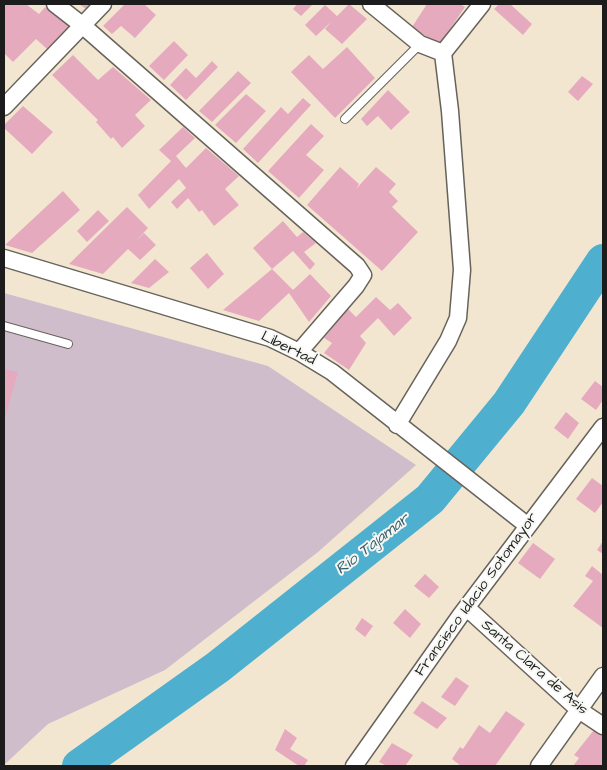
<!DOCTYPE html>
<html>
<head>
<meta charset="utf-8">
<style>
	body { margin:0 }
	#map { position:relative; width:607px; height:770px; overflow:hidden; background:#f3e6d1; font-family:"Architects Daughter",sans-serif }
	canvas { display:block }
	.frame { position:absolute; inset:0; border:5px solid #1c1c1c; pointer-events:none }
</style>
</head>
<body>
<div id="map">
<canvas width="607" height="770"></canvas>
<div class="frame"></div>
</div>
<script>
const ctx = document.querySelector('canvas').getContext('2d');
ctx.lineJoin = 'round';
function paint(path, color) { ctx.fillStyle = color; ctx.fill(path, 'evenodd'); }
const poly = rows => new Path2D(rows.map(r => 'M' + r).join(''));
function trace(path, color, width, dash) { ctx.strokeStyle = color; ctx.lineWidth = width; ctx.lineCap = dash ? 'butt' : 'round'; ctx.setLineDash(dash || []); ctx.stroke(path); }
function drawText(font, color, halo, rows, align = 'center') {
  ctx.font = font + ' "Architects Daughter",sans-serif'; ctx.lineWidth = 4; ctx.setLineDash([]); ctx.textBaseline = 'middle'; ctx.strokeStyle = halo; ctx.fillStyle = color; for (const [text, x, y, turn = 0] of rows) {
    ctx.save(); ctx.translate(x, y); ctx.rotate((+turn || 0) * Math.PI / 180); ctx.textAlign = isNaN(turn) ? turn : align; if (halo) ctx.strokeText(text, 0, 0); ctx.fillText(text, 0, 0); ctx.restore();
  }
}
paint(poly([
	[4,293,268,366,416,465,318,552,165,670,48,724,4,765]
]), '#d0bdcc');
trace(poly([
	[79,766,218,667,430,499,509,403,603,261]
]), '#4fafce', 34);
paint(poly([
	[4,4,26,4,39,14,45,7,70,26,47,49,36,39,13,62,4,53],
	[79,4,92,4,86,9],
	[125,4,144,4,156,15,135,38,121,26,112,34,103,26],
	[297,4,313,4,301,16,293,9],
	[349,4,367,19,342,44,325,29,331,22,316,36,305,25,325,5,337,16],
	[427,4,460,4,465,7,439,45,412,27],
	[499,4,510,4,532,24,523,35,494,9],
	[174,41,188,55,164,80,149,66],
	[347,47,375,78,335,118,291,72,309,55,323,69],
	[73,55,98,80,113,67,151,100,135,115,145,126,122,148,113,137,111,139,96,122,98,120,52,75],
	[212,61,218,67,186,100,170,85,186,68,196,78],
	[238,71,251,83,212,122,199,111],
	[582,76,593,84,578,101,568,92],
	[388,90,410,112,391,130,378,116,367,126,361,119],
	[246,94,266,111,236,143,215,125],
	[303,98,311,105,258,163,243,149,281,107,288,114],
	[23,106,53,132,32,154,4,128,4,125],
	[311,124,324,136,306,155,324,170,299,198,268,171],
	[183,127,195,138,176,156,186,168,206,148,239,176,225,189,239,205,214,226,202,210,199,212,188,198,177,209,171,202,186,188,179,179,149,209,138,195,171,161,159,150],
	[340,167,359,184,356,189,376,167,396,184,389,192,398,201,392,207,418,232,382,271,307,205],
	[63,191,80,210,32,253,5,245],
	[127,207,148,228,135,242,144,233,156,245,140,260,128,249,103,274,69,264],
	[98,210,109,221,87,242,77,231],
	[283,221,297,237,303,232,316,243,304,252,315,264,310,270,293,251,272,269,253,248],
	[207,253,224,274,208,289,190,268],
	[155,259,169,272,149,288,131,283],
	[272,269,293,290,310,274,331,296,309,322,289,293,259,321,223,310],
	[376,297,390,310,398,303,412,318,394,336,378,318,360,336,366,343,349,370,324,353,332,343,324,338,348,309,356,317],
	[4,369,18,372,4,422],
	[595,381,603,387,603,400,596,410,581,399],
	[566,412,579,423,568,439,554,428],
	[592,478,603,486,603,502,595,513,576,499],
	[603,541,603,554,597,550],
	[533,543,555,559,540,579,518,563],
	[592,566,603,575,603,628,573,606,593,581,585,576],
	[425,574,439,587,429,598,414,586],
	[405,609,421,624,410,638,393,623],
	[362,618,373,626,365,637,355,629],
	[456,677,469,686,455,706,441,697],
	[422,701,447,718,437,729,413,713],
	[506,711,525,724,495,766,461,766,452,759,460,747,463,749,479,725,490,733],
	[285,729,297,738,290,749,308,760,304,766,299,766,275,750],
	[594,730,603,736,603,766,573,766,579,758,574,755],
	[392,743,413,755,405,766,387,766,379,762]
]), '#e6aabf');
const service = poly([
	[345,119,420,44],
	[4,326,68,344]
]);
const minor = poly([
	[55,4,82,25,357,266,363,275,356,286,299,352],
	[371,4,420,44,443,53],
	[4,107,103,4],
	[4,258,270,338,299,352,332,372,528,526],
	[397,425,448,341,458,318,462,270,450,111,443,53,482,4],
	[467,608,579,710,603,726],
	[354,766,460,616,603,427],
	[539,766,603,676]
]);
trace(service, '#67635b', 10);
trace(minor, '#67635b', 19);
trace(service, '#fff', 8);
trace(minor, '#fff', 16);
drawText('15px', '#1c1c1c', '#f6f6f2', [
	["Libertad",288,349,26],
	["Francisco Idacio Sotomayor",477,595,-54],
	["Santa Clara de Asis",534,668,41]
]);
drawText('italic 16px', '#335e6c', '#f6f6f2', [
	["Río Tajamar",373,545,-38]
]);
</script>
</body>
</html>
